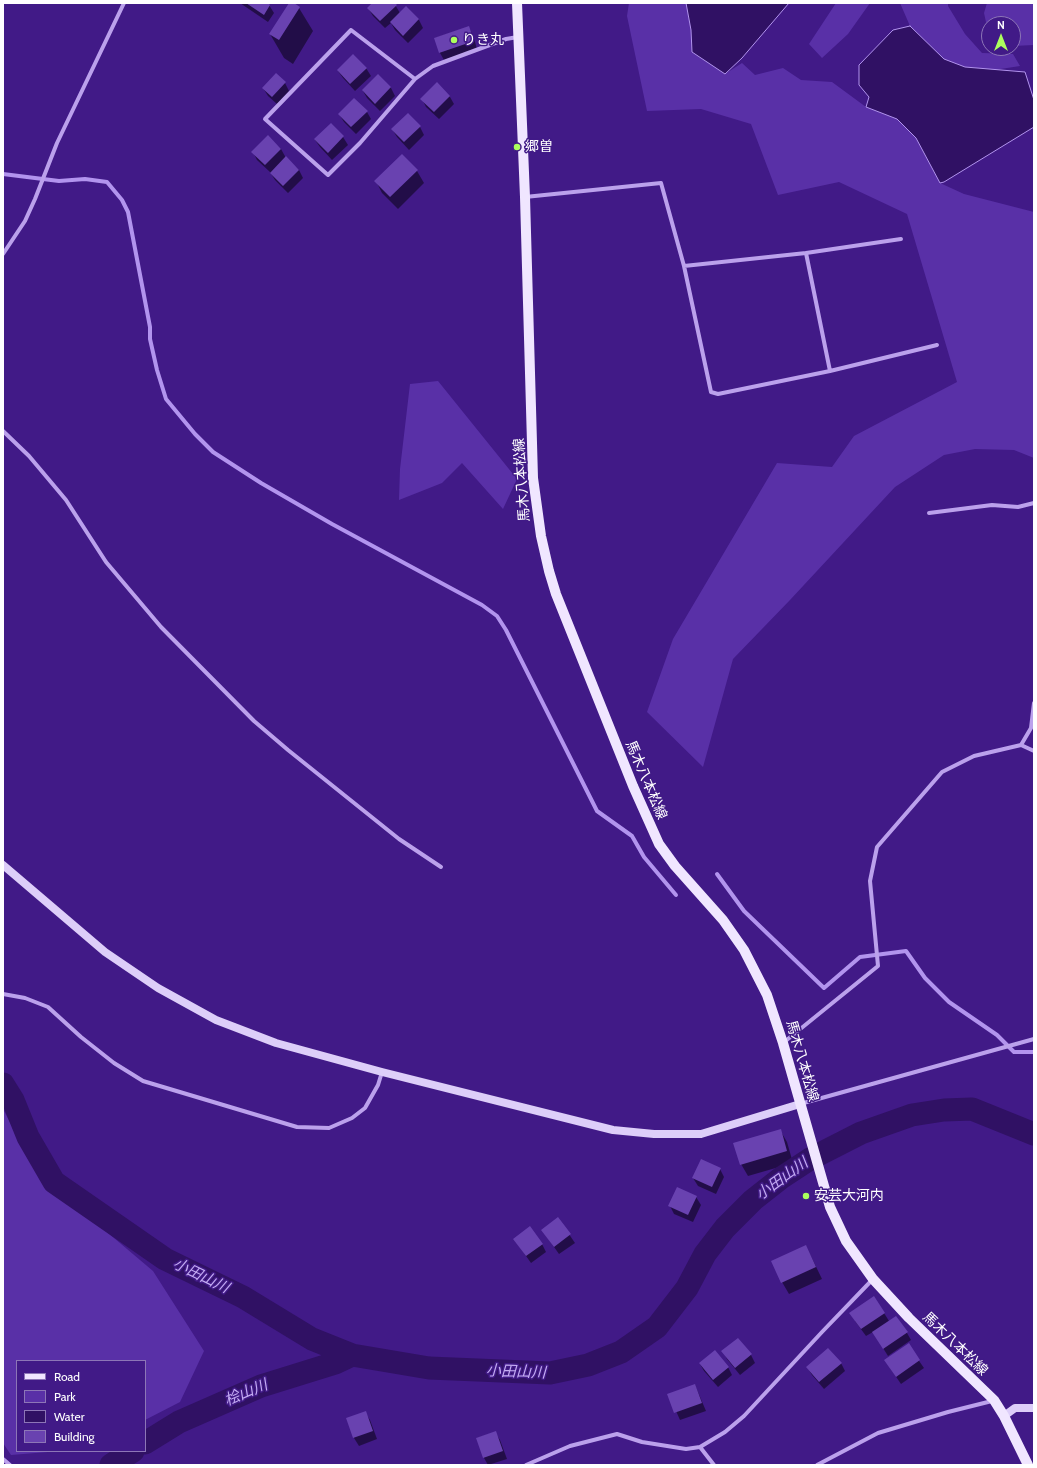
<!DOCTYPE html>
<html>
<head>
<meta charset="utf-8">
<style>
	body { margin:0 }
	#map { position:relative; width:1037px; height:1468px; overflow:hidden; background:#411a87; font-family:Cabin,sans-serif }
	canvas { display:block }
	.frame { position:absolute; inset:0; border:4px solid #fff; pointer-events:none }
	.legend { position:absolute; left:16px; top:1360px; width:130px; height:92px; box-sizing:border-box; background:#411a87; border:1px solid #8d76b7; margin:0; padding:5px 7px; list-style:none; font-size:12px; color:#fff }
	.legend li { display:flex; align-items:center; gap:8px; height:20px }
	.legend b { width:20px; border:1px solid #8d76b7 }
	.north { position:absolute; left:981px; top:16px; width:40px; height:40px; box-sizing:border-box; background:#411a87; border:1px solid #8d76b7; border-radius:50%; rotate:0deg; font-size:11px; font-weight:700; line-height:16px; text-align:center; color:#fff }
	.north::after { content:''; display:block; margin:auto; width:14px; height:18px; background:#acff5d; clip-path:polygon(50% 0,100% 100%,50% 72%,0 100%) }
</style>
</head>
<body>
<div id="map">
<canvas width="1037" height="1468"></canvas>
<div class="frame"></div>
<ul class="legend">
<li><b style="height:5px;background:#f0e6ff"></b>Road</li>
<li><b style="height:11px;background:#5930a7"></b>Park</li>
<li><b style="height:11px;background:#301164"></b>Water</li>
<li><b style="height:11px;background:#6942b0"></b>Building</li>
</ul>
<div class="north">N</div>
</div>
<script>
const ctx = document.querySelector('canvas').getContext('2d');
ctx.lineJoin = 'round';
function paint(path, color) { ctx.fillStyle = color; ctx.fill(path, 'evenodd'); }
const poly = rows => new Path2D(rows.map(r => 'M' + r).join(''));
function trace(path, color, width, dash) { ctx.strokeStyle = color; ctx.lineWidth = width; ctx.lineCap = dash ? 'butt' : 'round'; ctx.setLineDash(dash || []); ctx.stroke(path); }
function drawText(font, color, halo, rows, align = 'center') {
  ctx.font = font + ' Cabin,"Noto Sans JP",sans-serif'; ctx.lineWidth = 3; ctx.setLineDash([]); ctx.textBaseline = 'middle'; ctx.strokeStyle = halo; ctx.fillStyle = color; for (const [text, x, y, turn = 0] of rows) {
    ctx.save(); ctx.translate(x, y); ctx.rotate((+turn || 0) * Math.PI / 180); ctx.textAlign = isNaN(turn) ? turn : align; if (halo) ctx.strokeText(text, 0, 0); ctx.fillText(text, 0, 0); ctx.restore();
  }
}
paint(poly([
	[629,3,686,3,691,30,692,52,725,74,742,63,755,75,783,68,801,80,832,82,866,107,897,119,916,138,940,183,964,194,1034,212,1034,458,1014,450,975,449,944,455,895,487,790,600,733,659,703,767,647,712,673,639,777,463,832,467,854,436,957,382,907,214,839,182,778,195,751,124,701,109,647,111,627,16],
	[836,3,870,3,848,34,822,58,809,44],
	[900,3,948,3,948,6,965,34,982,53,1013,54,1020,66,994,70,965,67,943,59,910,26],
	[987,3,1034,3,1034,45,1013,46,1013,24,989,24,989,36,984,13],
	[438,381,517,479,503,509,462,463,442,483,399,500,400,469,410,384],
	[3,1109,36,1172,153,1271,204,1351,180,1402,145,1420,145,1361,17,1361,17,1451,60,1451,11,1455,3,1443]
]), '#5930a7');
const water = poly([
	[686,3,789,3,742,58,725,74,692,52,691,30,686,3],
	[910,26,944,59,965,67,1025,72,1034,100,1034,127,944,182,940,183,916,138,897,119,866,107,869,97,859,85,859,65,893,30,910,26]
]);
paint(water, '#301164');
trace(water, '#b294ee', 1);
paint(poly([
	[240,3,266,3,269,5,274,13,268,22],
	[290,3,299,8,313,31,293,64,284,58,270,34],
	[373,3,394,3,400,13,406,7,419,20,423,28,408,43,395,30,391,23,385,28,373,16,368,8],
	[468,27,473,35,477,49,444,60,440,53,435,38],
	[366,68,371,76,355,91,343,78,338,71],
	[378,76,391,88,395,96,380,111,367,98,363,91],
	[285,83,289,91,277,104,268,96,263,88],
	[437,84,450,97,454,104,439,119,426,107,422,99],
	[367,112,371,119,356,134,344,122,339,114],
	[331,125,343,137,348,145,332,160,320,147,315,140],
	[420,127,424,135,409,150,397,137,392,129],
	[268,137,281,149,286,158,299,170,303,178,288,193,275,180,270,172,257,160,253,152],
	[402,156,417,171,424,183,398,209,382,193,376,181],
	[780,1130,787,1142,793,1163,748,1176,741,1164],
	[720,1169,724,1177,716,1194,698,1186,693,1178],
	[696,1197,701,1205,693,1222,674,1214,670,1206],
	[558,1218,575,1243,559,1254,542,1230],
	[514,1239,542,1244,546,1252,531,1263],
	[806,1246,822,1279,789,1294,782,1282],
	[874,1297,889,1321,907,1333,911,1340,888,1356,873,1332,866,1336,855,1321],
	[908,1345,924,1368,901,1384,890,1368],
	[723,1351,751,1355,755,1363,740,1375,727,1359],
	[841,1363,845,1371,824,1389,812,1375,807,1367],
	[700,1364,728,1367,732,1375,718,1387,704,1371],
	[695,1385,706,1411,680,1420,669,1395],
	[365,1412,370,1420,377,1439,359,1446,354,1438,347,1419],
	[495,1432,500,1440,507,1459,488,1465,484,1458,477,1438]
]), '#0007');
trace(poly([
	[3,174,59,181,85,179,107,182,122,200,128,212,150,327,150,339,157,370,166,399,195,434,213,452,261,483,332,524,482,605,497,616,506,630,597,811,632,836,644,857,676,895],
	[717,874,744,911,824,988,860,957,906,951,925,978,949,1002,997,1035,1014,1052,1034,1052]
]), '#b294ee', 4);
trace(poly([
	[3,1084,13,1100,28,1137,54,1182,165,1259,243,1297,312,1339,352,1355,429,1368,550,1373,588,1365,621,1352,657,1327,687,1288,705,1254,725,1228,753,1200,781,1178,810,1159,861,1133,912,1115,944,1110,972,1109,1034,1134],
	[145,1443,179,1422,261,1386,335,1363,352,1355],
	[111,1465,133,1451]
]), '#301164', 23);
paint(poly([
	[246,3,268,3,270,5,264,15],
	[289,3,294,3,300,7,279,40,269,34],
	[372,3,395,3,397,5,380,21,367,8],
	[406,6,419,19,403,36,390,22],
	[469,26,474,41,439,53,434,38],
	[353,54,367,68,350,84,337,70],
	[276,73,286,82,272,97,262,88],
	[378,74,391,87,375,104,362,90],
	[437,82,450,96,434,112,420,99],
	[354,98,368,111,351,127,338,114],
	[408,113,421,126,404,142,391,129],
	[331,123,344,136,328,153,314,139],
	[268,135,281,149,265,165,251,152],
	[402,154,418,170,390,197,374,181],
	[286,156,299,170,283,186,270,173],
	[781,1129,787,1151,740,1165,733,1143],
	[701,1159,721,1168,712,1187,692,1178],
	[677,1187,697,1196,688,1215,668,1206],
	[558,1217,571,1234,554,1247,541,1230],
	[530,1226,543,1244,526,1256,513,1239],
	[806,1245,816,1267,781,1283,771,1261],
	[874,1296,885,1313,861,1329,849,1313],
	[896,1316,908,1332,883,1349,872,1332],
	[738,1338,752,1354,735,1368,721,1351],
	[909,1343,920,1360,896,1377,884,1360],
	[828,1348,842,1363,819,1382,806,1367],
	[715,1350,729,1367,713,1380,699,1363],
	[695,1384,702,1403,674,1413,667,1394],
	[366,1411,373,1431,353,1438,346,1418],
	[496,1431,503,1451,483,1458,476,1438]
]), '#6942b0');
trace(poly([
	[351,30,415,79,360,143,328,175,265,119,351,30],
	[415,79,433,66,506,39,518,37],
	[525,197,661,183,684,266,711,392,718,394,830,371,937,345],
	[806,253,830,371],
	[3,254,25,221,35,199,57,143,124,3],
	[684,266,806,253,901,239],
	[3,431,29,456,66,500,106,562,161,627,254,721,288,750,399,839,441,867],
	[929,513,992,505,1018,507,1034,503],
	[1021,745,1031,728,1034,703],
	[3,994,25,998,48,1007,81,1037,114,1063,143,1081,297,1127,329,1128,352,1118,365,1108,378,1085,382,1072],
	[783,1043,878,966,870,881,877,847,942,772,974,756,1021,745,1034,751],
	[800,1104,1034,1039],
	[700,1447,714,1465],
	[3,1459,10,1465],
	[526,1465,570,1446,617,1434,642,1442,686,1449,700,1447,725,1432,744,1416,822,1332,873,1279],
	[817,1465,878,1433,948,1412,992,1401]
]), '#bba1ec', 4);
trace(poly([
	[3,865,105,952,158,988,216,1020,276,1043,382,1072,613,1130,654,1134,701,1134,800,1104],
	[1004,1416,1015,1408,1034,1408]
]), '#ddcef9', 8);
trace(poly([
	[517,3,525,197,533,478,541,536,549,571,556,594,633,786,659,844,675,866,723,920,744,950,767,995,783,1043,830,1207,846,1241,873,1279,909,1318,994,1400,1004,1416,1028,1465]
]), '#f0e6ff', 10);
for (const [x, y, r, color] of [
	[454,40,4,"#acff5d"],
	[517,147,4,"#acff5d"],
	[806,1196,4,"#acff5d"]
]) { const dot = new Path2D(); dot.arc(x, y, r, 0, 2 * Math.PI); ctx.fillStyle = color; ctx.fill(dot); trace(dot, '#411a87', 1.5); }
drawText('14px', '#fff', '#411a87', [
	["りき丸",462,40],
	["郷曽",525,147],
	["安芸大河内",814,1196]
], 'left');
drawText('14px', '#fff', '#411a87', [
	["馬木八本松線",522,480,-94],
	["馬木八本松線",646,780,67],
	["馬木八本松線",802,1061,74],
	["馬木八本松線",955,1344,44]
]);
drawText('italic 15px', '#c5adf4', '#411a87', [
	["小田山川",782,1179,-36],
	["小田山川",201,1276,26],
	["小田山川",516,1372,2],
	["桧山川",246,1393,-23]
]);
</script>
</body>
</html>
